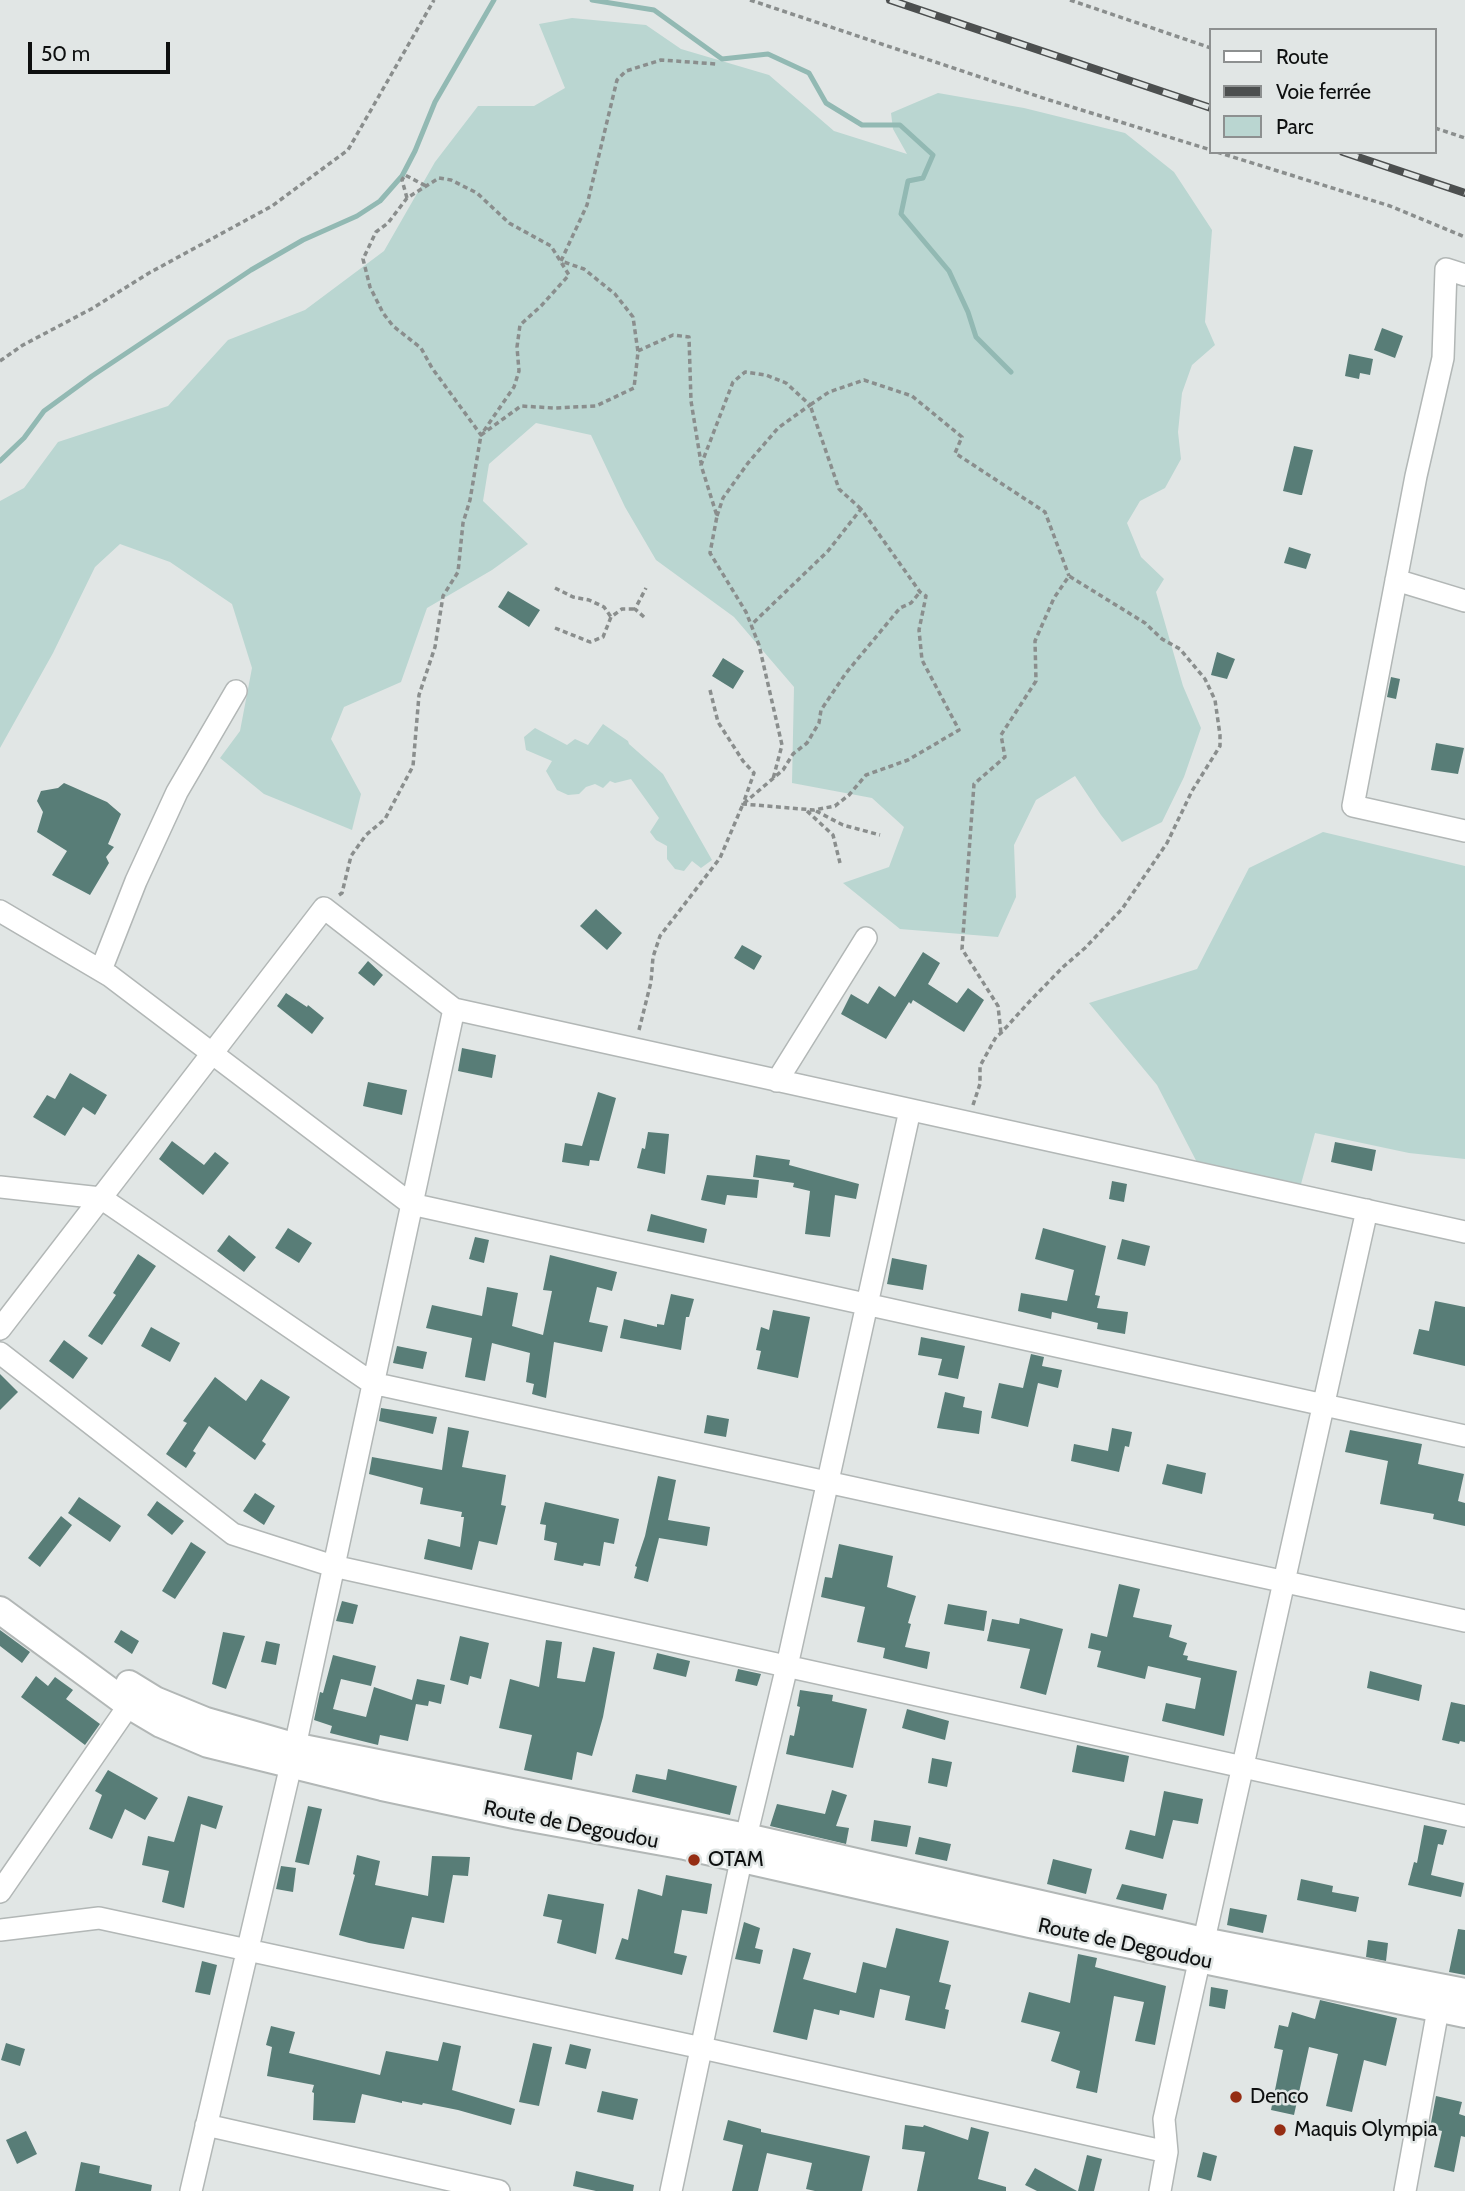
<!DOCTYPE html>
<html>
<head>
<meta charset="utf-8">
<style>
	body { margin:0 }
	#map { position:relative; width:1465px; height:2191px; overflow:hidden; background:#e1e6e5; font-family:Cabin,sans-serif }
	canvas { display:block }
	.legend { position:absolute; left:1209px; top:28px; width:228px; height:126px; box-sizing:border-box; background:#e1e6e5; border:2px solid #8d9090; margin:0; padding:9px 12px; list-style:none; font-size:21px; color:#0e1010 }
	.legend li { display:flex; align-items:center; gap:14px; height:35px }
	.legend b { width:35px; border:2px solid #8d9090 }
	.scale { position:absolute; left:28px; top:42px; width:142px; height:32px; box-sizing:border-box; border:4px solid #0e1010; border-top:0; padding-left:9px; font-size:21px; line-height:24px; white-space:nowrap; color:#0e1010; -webkit-text-stroke:5px #e1e6e5; paint-order:stroke }
</style>
</head>
<body>
<div id="map">
<canvas width="1465" height="2191"></canvas>
<ul class="legend">
<li><b style="height:9px;background:#fff"></b>Route</li>
<li><b style="height:9px;background:#4c4f4f"></b>Voie ferrée</li>
<li><b style="height:19px;background:#bad6d1"></b>Parc</li>
</ul>
<div class="scale">50 m</div>
</div>
<script>
const ctx = document.querySelector('canvas').getContext('2d');
ctx.lineJoin = 'round';
function paint(path, color) { ctx.fillStyle = color; ctx.fill(path, 'evenodd'); }
const poly = rows => new Path2D(rows.map(r => 'M' + r).join(''));
function trace(path, color, width, dash) { ctx.strokeStyle = color; ctx.lineWidth = width; ctx.lineCap = dash ? 'butt' : 'round'; ctx.setLineDash(dash || []); ctx.stroke(path); }
function drawText(font, color, halo, rows, align = 'center') {
  ctx.font = font + ' Cabin,sans-serif'; ctx.lineWidth = 5; ctx.setLineDash([]); ctx.textBaseline = 'middle'; ctx.strokeStyle = halo; ctx.fillStyle = color; for (const [text, x, y, turn = 0] of rows) {
    ctx.save(); ctx.translate(x, y); ctx.rotate((+turn || 0) * Math.PI / 180); ctx.textAlign = isNaN(turn) ? turn : align; if (halo) ctx.strokeText(text, 0, 0); ctx.fillText(text, 0, 0); ctx.restore();
  }
}
paint(poly([
	[572,18,646,25,681,49,769,75,834,131,907,154,893,129,891,113,938,93,1024,108,1125,133,1174,172,1212,230,1205,322,1215,345,1192,365,1182,393,1178,432,1181,459,1165,488,1140,501,1127,523,1141,557,1164,579,1156,592,1183,686,1201,728,1184,777,1162,822,1122,842,1101,815,1075,776,1036,800,1014,845,1016,897,998,937,900,929,843,883,889,867,904,827,872,798,792,783,794,687,734,617,656,560,625,507,591,435,536,423,489,464,483,501,528,544,492,570,427,608,401,682,344,707,331,739,361,794,352,830,264,794,220,758,240,731,252,668,232,604,170,562,120,544,95,567,53,653,0,748,0,501,24,488,58,442,168,406,228,340,305,310,384,251,435,162,478,106,534,106,565,88,539,24],
	[603,724,628,741,629,744,663,774,712,860,701,868,692,861,684,871,675,869,667,859,667,846,656,840,650,832,659,818,631,779,615,783,610,781,603,788,595,784,586,787,579,794,568,795,557,790,546,771,552,761,526,750,524,737,535,728,567,745,575,739,588,745],
	[1323,832,1465,866,1465,1159,1409,1153,1315,1133,1298,1195,1203,1174,1157,1085,1089,1003,1197,969,1249,868]
]), '#bad6d1');
trace(poly([
	[592,0,654,10,722,59,768,54,809,73,826,103,862,125,900,125,933,155,923,178,908,181,901,214,949,271,968,312,976,337,1011,372],
	[0,461,24,438,44,411,92,376,251,270,303,240,357,216,380,201,402,176,415,151,435,102,494,0]
]), '#92b9b3', 5);
paint(poly([
	[1382,328,1403,336,1395,358,1374,350],
	[1349,354,1373,359,1370,375,1360,373,1359,379,1345,376],
	[1294,446,1313,450,1302,495,1300,495,1283,491],
	[1289,547,1311,554,1306,569,1284,563],
	[508,591,540,610,529,627,498,607],
	[1217,652,1235,659,1227,679,1211,675],
	[723,658,744,671,733,689,712,676],
	[1391,677,1400,679,1396,699,1387,697],
	[1436,743,1464,748,1458,774,1431,770],
	[64,783,107,802,121,814,108,844,114,847,106,857,109,863,90,895,52,875,67,851,37,832,43,812,37,801,41,791,58,788],
	[596,909,622,933,607,950,580,926],
	[742,945,762,956,754,970,734,958],
	[923,952,940,963,928,984,957,1003,968,988,984,1000,964,1032,913,1000,911,1004,909,1002,886,1039,841,1014,851,994,868,1004,879,986,895,997],
	[368,961,383,975,374,986,358,973],
	[286,993,307,1007,308,1005,324,1018,312,1034,277,1006],
	[462,1048,496,1055,492,1078,458,1071],
	[70,1073,107,1095,95,1115,83,1107,65,1136,33,1117,47,1095,55,1099],
	[368,1082,407,1090,402,1115,363,1106],
	[598,1092,616,1098,599,1161,590,1160,589,1166,562,1162,565,1143,582,1146],
	[648,1132,669,1134,665,1174,637,1168,642,1148,645,1149],
	[172,1141,204,1165,215,1152,229,1163,203,1195,159,1159],
	[1335,1142,1376,1150,1372,1171,1331,1162],
	[756,1155,790,1160,789,1165,859,1184,856,1199,835,1195,830,1237,805,1234,810,1191,793,1187,794,1183,753,1177],
	[707,1175,759,1180,757,1198,727,1195,725,1205,701,1200],
	[1112,1181,1127,1184,1124,1202,1109,1199],
	[651,1214,707,1229,704,1243,647,1231],
	[288,1228,312,1243,299,1263,275,1248],
	[1043,1228,1106,1246,1095,1295,1100,1296,1097,1308,1128,1312,1125,1334,1097,1329,1098,1323,1052,1312,1051,1319,1018,1311,1021,1293,1067,1301,1074,1270,1035,1259],
	[229,1235,256,1257,244,1272,217,1251],
	[475,1237,489,1240,484,1263,469,1259],
	[1122,1239,1150,1246,1145,1266,1117,1259],
	[138,1254,156,1266,102,1345,88,1336,116,1295,113,1293],
	[550,1255,617,1272,612,1291,597,1287,589,1322,608,1326,602,1352,554,1342,546,1398,532,1394,534,1384,526,1382,530,1353,492,1343,485,1381,465,1377,472,1338,426,1328,432,1305,482,1316,487,1287,518,1293,512,1326,543,1335,552,1291,543,1290],
	[892,1258,927,1265,923,1290,887,1284],
	[671,1294,694,1299,689,1317,686,1317,681,1350,620,1338,624,1319,657,1327,657,1324,664,1325],
	[1435,1301,1465,1307,1465,1366,1413,1354,1419,1329,1429,1331],
	[773,1310,810,1317,798,1378,757,1369,761,1351,756,1350,761,1327,769,1330],
	[151,1327,180,1343,170,1362,141,1346],
	[921,1337,965,1346,958,1379,938,1375,942,1359,918,1355],
	[64,1340,88,1358,73,1379,49,1361],
	[397,1346,427,1352,423,1369,393,1363],
	[1031,1354,1044,1357,1042,1366,1062,1370,1058,1388,1038,1383,1028,1427,991,1418,999,1383,1023,1388],
	[0,1374,18,1392,0,1410],
	[215,1377,246,1401,261,1379,290,1397,262,1441,266,1444,255,1460,209,1426,193,1451,196,1453,186,1468,166,1454,187,1423,183,1421],
	[945,1392,965,1397,963,1407,982,1411,979,1434,937,1428],
	[381,1408,437,1417,433,1434,379,1421],
	[707,1415,729,1419,726,1437,704,1433],
	[448,1427,469,1431,462,1467,506,1475,501,1505,506,1506,497,1545,479,1541,472,1570,424,1559,428,1539,460,1547,464,1517,461,1517,462,1512,420,1504,423,1488,369,1474,372,1457,442,1470],
	[1112,1428,1132,1432,1129,1447,1125,1446,1119,1472,1071,1461,1074,1444,1108,1451],
	[1350,1430,1422,1444,1418,1464,1464,1474,1458,1501,1465,1503,1465,1526,1433,1519,1434,1514,1380,1504,1388,1461,1345,1452],
	[1167,1464,1206,1473,1202,1494,1162,1484],
	[658,1476,676,1480,668,1520,710,1527,707,1546,659,1538,648,1582,634,1578,637,1567,635,1566,645,1536],
	[255,1493,275,1506,264,1525,243,1511],
	[79,1497,121,1526,110,1542,68,1513],
	[157,1501,184,1521,172,1535,147,1515],
	[545,1502,619,1519,614,1544,604,1542,600,1566,584,1563,583,1566,554,1560,557,1543,544,1540,546,1525,540,1524],
	[61,1516,72,1525,40,1567,28,1558],
	[191,1542,206,1552,175,1599,162,1591],
	[839,1544,893,1556,887,1587,916,1596,908,1623,911,1624,905,1647,930,1652,927,1669,883,1658,885,1648,857,1642,865,1607,821,1597,825,1577,832,1578],
	[1119,1584,1140,1589,1133,1617,1172,1625,1169,1637,1187,1643,1183,1655,1188,1656,1187,1660,1237,1671,1224,1736,1162,1721,1166,1703,1195,1709,1201,1678,1148,1666,1145,1679,1097,1667,1101,1651,1088,1648,1091,1633,1107,1637],
	[342,1601,358,1605,353,1624,336,1621],
	[948,1604,987,1611,984,1631,944,1624],
	[1020,1618,1063,1629,1046,1695,1020,1688,1030,1649,987,1641,992,1619,1019,1624],
	[0,1630,30,1652,22,1663,0,1646],
	[121,1630,139,1641,132,1654,114,1642],
	[223,1632,245,1636,226,1689,212,1684],
	[460,1636,489,1643,481,1679,470,1676,468,1685,450,1680],
	[546,1640,562,1642,557,1678,585,1682,593,1647,615,1652,603,1717,592,1756,577,1752,572,1780,524,1770,532,1735,499,1728,510,1679,539,1687],
	[266,1641,280,1644,276,1665,261,1662],
	[657,1653,690,1661,686,1677,653,1669],
	[333,1655,376,1666,371,1686,341,1679,333,1709,366,1717,374,1687,412,1700,417,1679,445,1685,441,1704,429,1701,428,1706,416,1704,408,1741,380,1735,378,1745,330,1733,332,1726,314,1720,320,1692,323,1693],
	[738,1669,761,1674,757,1686,735,1681],
	[1370,1671,1422,1685,1419,1701,1367,1688],
	[36,1676,48,1686,55,1677,73,1690,66,1699,100,1724,85,1745,21,1697],
	[800,1690,833,1695,832,1701,867,1709,853,1768,786,1754,790,1735,794,1736,800,1707,797,1706],
	[1451,1702,1465,1705,1465,1742,1460,1741,1459,1744,1442,1740],
	[907,1709,949,1721,945,1740,902,1728],
	[1077,1745,1129,1756,1124,1782,1072,1772],
	[932,1758,952,1762,947,1787,928,1783],
	[668,1769,737,1786,730,1815,632,1792,636,1774,666,1780],
	[108,1770,158,1798,145,1820,125,1809,112,1839,89,1829,102,1795,95,1791],
	[832,1790,847,1795,836,1826,849,1828,846,1844,770,1826,777,1804,825,1814],
	[1164,1791,1203,1799,1198,1824,1173,1820,1163,1859,1125,1849,1130,1830,1155,1836],
	[188,1796,223,1806,216,1829,201,1824,184,1908,162,1902,169,1871,142,1865,148,1836,174,1842],
	[308,1806,322,1809,309,1865,295,1862],
	[874,1820,911,1826,907,1847,871,1841],
	[1424,1825,1447,1830,1443,1845,1438,1844,1431,1875,1464,1883,1461,1897,1408,1885,1414,1862,1417,1863],
	[919,1837,951,1844,947,1861,915,1854],
	[357,1855,380,1861,375,1885,428,1896,432,1856,470,1857,468,1876,453,1875,444,1923,412,1917,404,1949,369,1943,339,1935,355,1875,353,1874],
	[1053,1859,1092,1869,1086,1894,1047,1884],
	[281,1866,296,1868,293,1892,276,1889],
	[666,1875,712,1884,707,1914,682,1910,674,1953,687,1956,682,1975,615,1959,622,1938,628,1940,638,1889,662,1896],
	[1301,1879,1333,1886,1332,1892,1359,1897,1356,1912,1297,1900],
	[1122,1884,1167,1894,1163,1910,1116,1899],
	[548,1894,604,1904,596,1954,557,1943,562,1920,543,1916],
	[1230,1908,1267,1915,1263,1933,1227,1925],
	[744,1922,760,1928,755,1948,763,1950,760,1964,735,1959],
	[896,1928,949,1941,939,1982,951,1985,945,2009,949,2010,945,2029,905,2020,910,1996,880,1989,874,2018,840,2010,839,2015,814,2009,807,2040,773,2032,793,1948,811,1953,803,1979,856,1993,863,1962,886,1968],
	[1458,1929,1465,1930,1465,1975,1449,1972],
	[1368,1940,1388,1943,1386,1961,1366,1957],
	[1078,1954,1097,1958,1095,1967,1166,1986,1155,2045,1135,2041,1144,2002,1114,1996,1097,2093,1076,2088,1080,2071,1051,2061,1060,2032,1021,2022,1029,1992,1070,2003],
	[202,1961,217,1965,210,1995,195,1992],
	[1211,1987,1228,1990,1225,2009,1209,2006],
	[1320,2000,1397,2018,1386,2066,1364,2060,1352,2112,1326,2106,1338,2054,1309,2047,1294,2115,1271,2110,1283,2050,1274,2048,1279,2025,1288,2027,1292,2012,1315,2019],
	[271,2026,295,2032,289,2053,380,2075,386,2051,438,2061,443,2042,461,2046,452,2090,515,2109,511,2125,458,2110,423,2103,422,2105,402,2101,402,2103,362,2094,355,2123,313,2120,314,2093,312,2092,314,2085,267,2076,272,2047,266,2045],
	[6,2043,25,2049,20,2066,1,2060],
	[533,2043,552,2047,539,2106,519,2102],
	[570,2044,591,2049,586,2069,565,2064],
	[602,2091,638,2099,633,2120,597,2112],
	[1436,2096,1462,2102,1459,2114,1465,2116,1465,2137,1461,2136,1454,2172,1434,2167,1442,2131,1430,2128],
	[728,2120,761,2129,761,2132,870,2156,862,2191,815,2191,806,2189,812,2163,767,2153,758,2191,732,2191,743,2145,723,2140],
	[905,2125,923,2127,924,2125,968,2140,971,2127,989,2132,978,2179,1006,2187,1006,2191,917,2191,925,2152,902,2149],
	[26,2131,37,2154,17,2164,6,2140],
	[1203,2152,1217,2156,1211,2181,1197,2177],
	[1087,2155,1102,2159,1094,2191,1078,2191],
	[81,2162,100,2166,99,2173,152,2185,151,2191,75,2191],
	[1035,2168,1077,2191,1037,2191,1025,2185],
	[576,2171,634,2185,633,2191,596,2191,573,2186]
]), '#587d77');
const minor = poly([
	[1465,275,1446,269,1443,358,1416,476,1353,806,1465,831],
	[1396,580,1465,601],
	[0,911,110,976,411,1204,1465,1436],
	[101,970,136,881,177,792,236,691],
	[777,1081,866,938],
	[0,1187,101,1198,372,1383,1465,1621],
	[0,1329,324,908,454,1009,1465,1232],
	[0,1353,233,1534,333,1566,1465,1816],
	[0,1892,129,1705],
	[0,1930,99,1918,702,2048,1167,2152],
	[206,2125,499,2191],
	[191,2191,291,1765,454,1009],
	[671,2191,746,1837,787,1666,910,1110],
	[1160,2191,1167,2152,1164,2119,1367,1210],
	[1405,2191,1441,1993]
]);
const major = poly([
	[0,1610,129,1705,161,1724,208,1744,382,1787,519,1816,685,1846,1030,1924,1465,2014],
	[129,1684,155,1700,206,1721,293,1746,746,1837,1203,1941,1465,1992]
]);
trace(minor, '#b2b7b6', 24);
trace(major, '#b2b7b6', 30);
trace(poly([
	[750,0,1046,99,1211,150],
	[1070,0,1211,48],
	[1435,128,1465,138],
	[1217,152,1390,206,1465,237],
	[439,178,451,180,477,193,509,223,551,246,569,275,541,306,520,325,517,347,519,371,514,387,481,435,432,368,421,348,393,326,383,313,370,287,363,259,376,232,388,223,407,198,439,178],
	[407,198,402,180,405,175,426,186],
	[561,261,587,205,617,80,626,71,661,60,716,64],
	[638,351,673,335,689,337,691,401,701,463],
	[0,361,23,345,93,308,149,273,272,206,348,150,434,0],
	[861,509,839,489,810,405,829,392,864,380,912,396,962,437,955,453,1045,512,1069,576],
	[717,516,723,498,748,463,778,428,810,405,786,383,766,375,745,372,733,382,701,465,717,516,710,553,746,612,759,645,782,745,773,779],
	[555,588,573,597,589,600,604,607,611,617],
	[644,617,635,609,646,588],
	[555,628,590,642,603,637,611,617,622,609,635,609],
	[710,690,718,722,743,761,754,773,743,804,814,810,835,806,849,795,866,775,908,760,959,730,922,660,919,630,926,596,920,592,861,509,828,551,751,625],
	[807,811,833,835,840,863],
	[816,811,843,825,880,835],
	[339,895,342,893,351,856,366,835,385,819,413,766,419,695,435,647,443,596,458,572,463,523,470,500,481,435,521,406,554,408,596,406,634,388,638,352,633,317,615,294,584,269,561,261],
	[639,1030,651,982,653,957,660,936,720,858,743,804,783,770,793,754,807,743,819,723,821,710,846,673,900,608,911,603,920,592],
	[973,1105,980,1084,980,1066,996,1037,1001,1033,1030,1001,1063,967,1085,948,1122,909,1167,843,1192,791,1220,746,1220,735,1215,700,1205,679,1180,649,1162,639,1145,623,1069,576,1054,598,1035,641,1036,681,1001,735,1005,757,974,784,962,949,998,1006,1001,1033]
]), '#8a8e8d', 3.5, [5, 3.5]);
trace(minor, '#fff', 21);
trace(major, '#fff', 26);
const rail = poly([
	[890,0,1211,108],
	[1343,152,1465,193]
]);
trace(rail, '#4c4f4f', 8);
trace(rail, '#e1e6e5', 5, [16]);
for (const [x, y, r, color] of [
	[694,1860,7,"#952d13"],
	[1236,2097,7,"#952d13"],
	[1280,2130,7,"#952d13"]
]) { const dot = new Path2D(); dot.arc(x, y, r, 0, 2 * Math.PI); ctx.fillStyle = color; ctx.fill(dot); trace(dot, '#e1e6e5', 2.5); }
drawText('21px', '#0e1010', '#e1e6e5', [
	["Route de Degoudou",571,1825,11],
	["Route de Degoudou",1125,1944,12]
]);
drawText('21px', '#0e1010', '#e1e6e5', [
	["OTAM",708,1860],
	["Denco",1250,2097],
	["Maquis Olympia",1294,2130]
], 'left');
</script>
</body>
</html>
